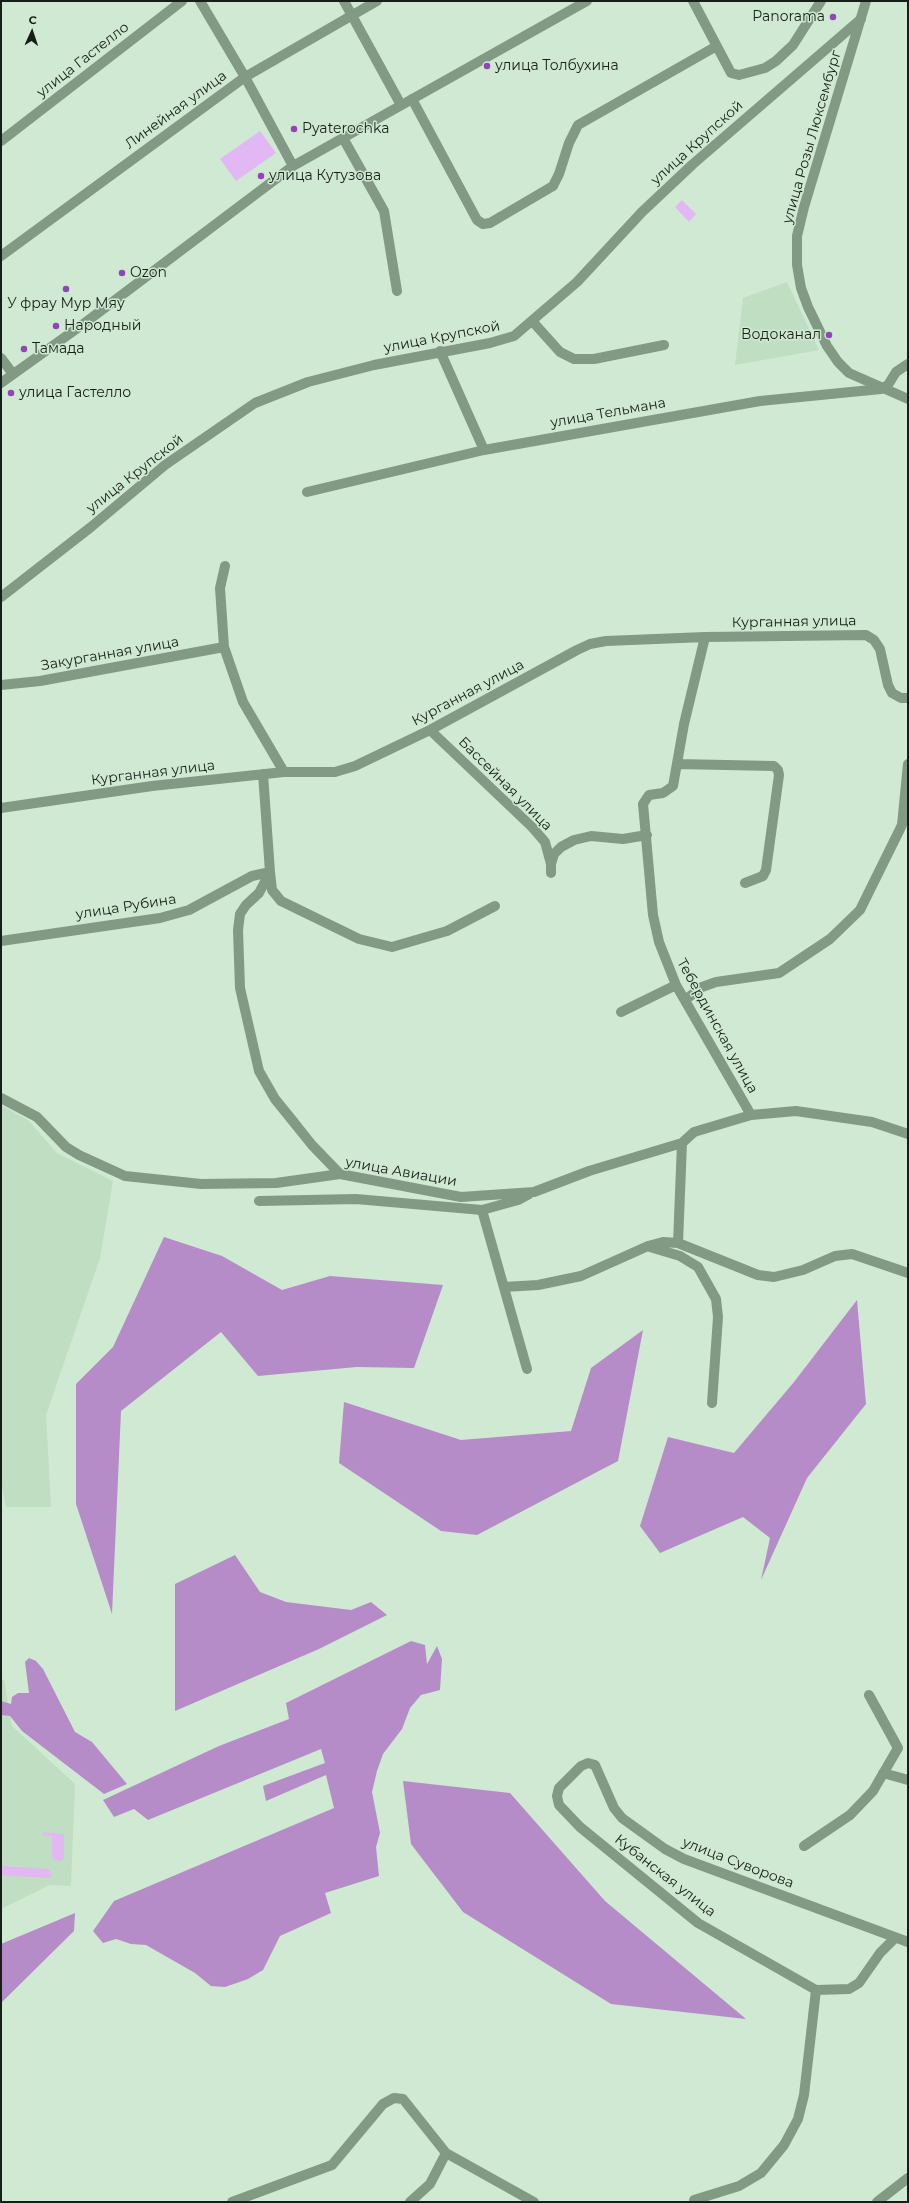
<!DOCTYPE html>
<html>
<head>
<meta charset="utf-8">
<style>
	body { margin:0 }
	#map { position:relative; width:909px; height:2203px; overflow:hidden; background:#d0e9d2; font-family:Montserrat,sans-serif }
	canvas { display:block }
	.frame { position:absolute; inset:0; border:2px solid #161f17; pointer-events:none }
	.north { position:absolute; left:12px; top:12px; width:40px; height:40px; -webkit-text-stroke:3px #d0e9d2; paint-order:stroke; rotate:3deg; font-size:11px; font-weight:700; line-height:16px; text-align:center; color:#161f17 }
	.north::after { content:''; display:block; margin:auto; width:14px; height:18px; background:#161f17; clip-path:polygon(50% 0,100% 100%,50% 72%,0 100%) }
</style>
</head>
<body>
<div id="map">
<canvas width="909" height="2203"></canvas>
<div class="frame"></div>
<div class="north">С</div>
</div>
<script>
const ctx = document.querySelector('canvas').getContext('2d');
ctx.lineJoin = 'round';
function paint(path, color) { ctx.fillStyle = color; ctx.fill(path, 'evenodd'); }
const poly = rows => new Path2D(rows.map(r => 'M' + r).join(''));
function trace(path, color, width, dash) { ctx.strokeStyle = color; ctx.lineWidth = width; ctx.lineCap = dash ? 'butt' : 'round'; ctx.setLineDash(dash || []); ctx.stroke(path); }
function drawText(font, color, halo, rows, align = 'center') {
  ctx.font = font + ' Montserrat,sans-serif'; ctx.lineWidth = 3; ctx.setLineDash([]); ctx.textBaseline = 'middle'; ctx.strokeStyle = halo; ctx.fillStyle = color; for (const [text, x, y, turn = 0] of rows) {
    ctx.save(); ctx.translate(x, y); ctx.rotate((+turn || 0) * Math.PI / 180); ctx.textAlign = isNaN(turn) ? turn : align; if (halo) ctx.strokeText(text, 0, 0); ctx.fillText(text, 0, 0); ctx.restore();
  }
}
paint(poly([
	[787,282,819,350,735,365,743,298],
	[1,1105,28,1120,57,1153,113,1181,100,1258,46,1415,51,1507,6,1507,1,1481],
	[1,1679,4,1680,12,1726,75,1784,71,1886,50,1885,1,1909]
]), '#c0dec2');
paint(poly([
	[260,131,276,153,236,181,220,159],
	[682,200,696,214,689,222,675,207],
	[43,1832,64,1834,64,1857,62,1861,54,1860,52,1856,52,1836,43,1835],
	[1,1866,49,1869,52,1875,49,1878,1,1875]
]), '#e1b8f4');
paint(poly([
	[164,1237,222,1256,282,1290,330,1276,443,1285,414,1368,357,1367,258,1376,221,1332,121,1411,112,1614,76,1504,76,1384,113,1347],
	[857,1300,866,1404,807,1478,761,1580,770,1538,743,1517,660,1553,640,1526,668,1437,734,1453,794,1382],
	[643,1330,618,1461,477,1535,441,1531,339,1463,344,1402,461,1440,571,1431,591,1368],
	[235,1555,260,1592,286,1602,351,1610,371,1602,387,1615,319,1649,175,1711,175,1584],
	[411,1641,425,1645,427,1664,437,1646,442,1659,440,1690,421,1695,410,1708,402,1729,383,1754,377,1771,372,1792,380,1833,376,1847,379,1876,325,1893,331,1913,280,1936,263,1970,248,1979,225,1987,211,1986,195,1973,146,1945,131,1944,116,1939,103,1943,93,1931,114,1901,334,1808,326,1775,266,1801,263,1786,325,1763,321,1749,148,1820,134,1809,114,1817,103,1800,219,1746,289,1719,286,1703],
	[29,1658,36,1661,43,1669,75,1732,92,1742,127,1784,104,1794,22,1731,10,1716,1,1715,1,1701,11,1704,12,1697,18,1693,29,1693,25,1662],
	[403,1781,510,1793,605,1901,746,2019,611,2004,463,1912,411,1844],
	[75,1913,74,1931,1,2003,1,1944]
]), '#b58cc8');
trace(poly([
	[200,1,245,77,293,166],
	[344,1,401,105],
	[693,1,731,73,739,75,765,68,776,61,793,45,821,1],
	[412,99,477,220,483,224,490,223,553,186,559,174,569,143,578,125,715,47],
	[343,138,384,211,397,291],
	[1,141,182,1],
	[1,256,245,77,377,1],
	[533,322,560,352,574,359,594,359,664,345],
	[440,351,484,450],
	[1,358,13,374],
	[1,383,86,322,293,166,587,1],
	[307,492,484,450,760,401,881,389,888,385,896,372,908,364],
	[225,566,220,588,224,647,243,702,284,772],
	[1,597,91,527,165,465,255,403,308,382,374,365,490,343,514,336,577,282,642,212,693,164,861,19],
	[705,637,684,724,673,786,663,793,649,795,643,804,653,915,659,942,676,985,751,1115],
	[1,685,40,681,224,647],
	[430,730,532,827,545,842,551,864],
	[677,764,774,766,778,770,779,775,766,870,763,876,745,883],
	[263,774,270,872,259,893,246,905,240,914,238,930,240,988,259,1071,275,1099,292,1120,312,1145,340,1174],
	[1,808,152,786,284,772,335,772,355,766,430,730,577,650,590,644,606,641,705,637,866,635,874,640,880,649,888,685,892,693,901,698,908,698],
	[551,873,551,864,554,854,561,847,574,840,591,836,623,839,647,835],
	[1,941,160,918,189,910,252,876,270,872,272,890,281,901,359,939,392,947,447,931,495,906],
	[685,1000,702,987,716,982,779,973,830,939,860,910,902,825,908,764],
	[621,1012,676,985],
	[1,1098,37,1117,66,1147,79,1155,125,1176,201,1184,276,1183,340,1174,461,1197,534,1192,589,1171,682,1143,694,1132,751,1115,796,1111,872,1122,908,1134],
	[259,1201,356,1199,482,1210,518,1200,529,1194],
	[482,1210,527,1369],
	[678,1243,682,1143],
	[650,1247,680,1256,698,1267,716,1299,718,1317,712,1403],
	[504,1287,538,1285,581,1276,648,1246,663,1242,678,1243,758,1275,774,1277,803,1270,835,1256,852,1254,908,1273],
	[883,1773,908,1780],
	[804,1846,850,1815,873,1791,898,1748,869,1695],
	[895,1938,880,1953,859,1983,849,1989,816,1990,698,1923,580,1827,559,1805,557,1796,559,1788,581,1766,588,1763,595,1765,614,1808,622,1818,665,1849,684,1859,908,1942],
	[694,2200,739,2186,761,2173,784,2145,798,2119,804,2095,816,1990],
	[232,2202,332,2165,383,2104,394,2098,403,2099,446,2153,534,2202],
	[410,2202,430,2184,446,2153]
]), '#829a83', 10);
trace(poly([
	[866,1,804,207,797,236,797,265,801,288,808,307,827,346,838,362,849,373,908,399],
	[877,2202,908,2178]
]), '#829a83', 10);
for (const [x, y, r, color] of [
	[833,17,4,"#9445b5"],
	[487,66,4,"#9445b5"],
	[294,129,4,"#9445b5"],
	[261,176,4,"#9445b5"],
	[122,273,4,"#9445b5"],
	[66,289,4,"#9445b5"],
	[56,326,4,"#9445b5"],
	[829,335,4,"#9445b5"],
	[24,349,4,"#9445b5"],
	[11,393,4,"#9445b5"]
]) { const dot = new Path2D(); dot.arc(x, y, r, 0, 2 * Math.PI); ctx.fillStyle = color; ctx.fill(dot); trace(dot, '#d0e9d2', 1.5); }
drawText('14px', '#161f17', '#d0e9d2', [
	["Panorama",825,17,"right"],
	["улица Толбухина",495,66],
	["Pyaterochka",302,129],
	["улица Кутузова",269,176],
	["Ozon",130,273],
	["У фрау Мур Мяу",66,304,"center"],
	["Народный",64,326],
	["Водоканал",821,335,"right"],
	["Тамада",32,349],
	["улица Гастелло",19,393]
], 'left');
drawText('14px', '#161f17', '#d0e9d2', [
	["улица Гастелло",83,60,-38],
	["Линейная улица",176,110,-36],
	["улица Розы Люксембург",812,137,-74],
	["улица Крупской",697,143,-42],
	["улица Крупской",442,337,-11],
	["улица Тельмана",608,413,-10],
	["улица Крупской",135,474,-38],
	["Курганная улица",794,622,-1],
	["Закурганная улица",110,654,-10],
	["Курганная улица",468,693,-28],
	["Курганная улица",153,773,-7],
	["Бассейная улица",505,784,45],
	["улица Рубина",126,907,-9],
	["Тебердинская улица",717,1026,61],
	["улица Авиации",401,1172,10],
	["улица Суворова",738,1863,21],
	["Кубанская улица",665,1876,38]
]);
</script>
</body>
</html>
